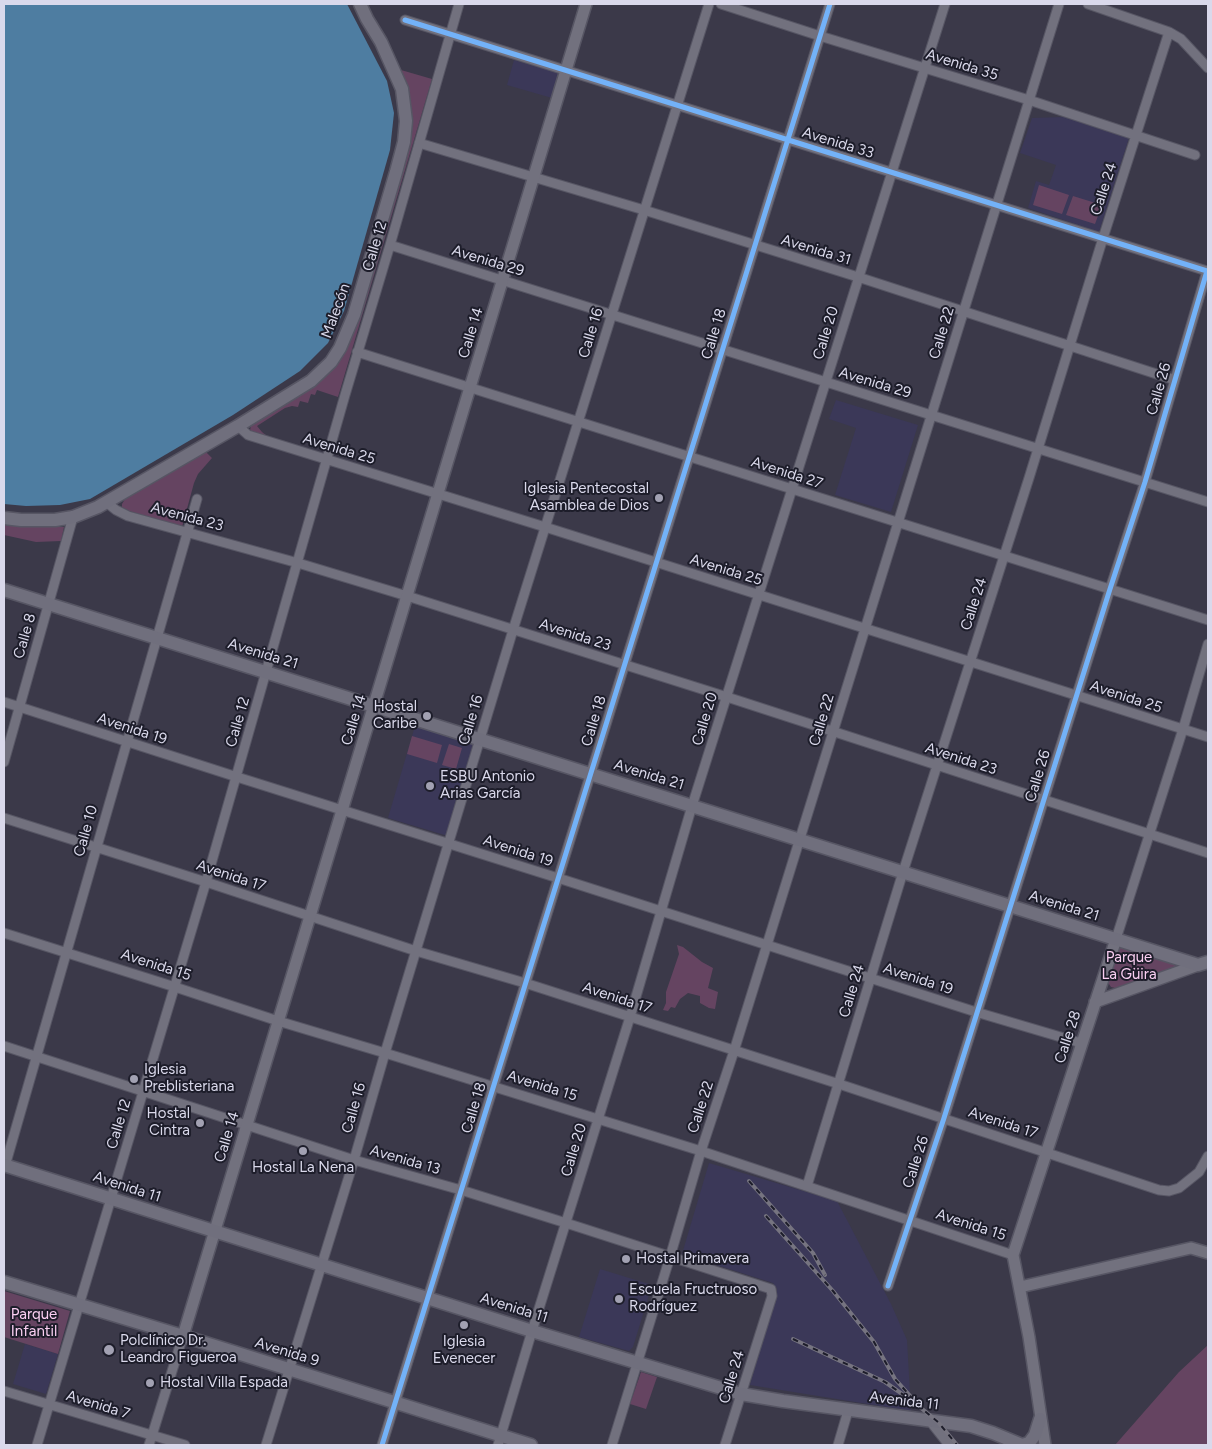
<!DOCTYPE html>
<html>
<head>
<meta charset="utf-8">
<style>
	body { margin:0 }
	#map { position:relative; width:1212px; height:1449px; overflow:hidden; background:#3b3949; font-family:Figtree,sans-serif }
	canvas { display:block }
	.frame { position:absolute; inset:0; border:5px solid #dad9eb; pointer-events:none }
</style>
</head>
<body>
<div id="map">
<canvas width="1212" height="1449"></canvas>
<div class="frame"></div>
</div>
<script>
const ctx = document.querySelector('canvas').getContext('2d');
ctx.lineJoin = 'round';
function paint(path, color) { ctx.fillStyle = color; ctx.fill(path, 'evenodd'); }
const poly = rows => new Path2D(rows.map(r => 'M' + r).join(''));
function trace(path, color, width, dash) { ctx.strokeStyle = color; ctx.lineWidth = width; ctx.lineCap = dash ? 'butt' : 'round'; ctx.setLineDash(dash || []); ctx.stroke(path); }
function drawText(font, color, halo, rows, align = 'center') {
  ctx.font = font + ' Figtree,sans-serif'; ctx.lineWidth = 4; ctx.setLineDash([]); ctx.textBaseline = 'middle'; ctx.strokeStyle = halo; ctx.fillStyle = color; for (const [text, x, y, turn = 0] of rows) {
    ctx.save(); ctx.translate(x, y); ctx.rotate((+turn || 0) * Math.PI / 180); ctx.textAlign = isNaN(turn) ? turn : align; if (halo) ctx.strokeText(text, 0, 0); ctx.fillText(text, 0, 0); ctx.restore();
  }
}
paint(poly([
	[514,60,560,73,552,98,507,85],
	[1064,117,1129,138,1099,232,1028,208,1036,181,1049,185,1056,165,1020,153,1032,118],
	[836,400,918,425,891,512,835,495,856,428,829,419],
	[415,726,475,744,448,836,388,818],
	[709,1163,837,1201,891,1304,907,1340,911,1411,750,1385,777,1289,773,1283,682,1254],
	[600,1269,652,1285,633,1347,629,1351,579,1337],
	[25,1344,58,1354,46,1394,13,1384]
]), '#3b3858');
paint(poly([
	[401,70,432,79,338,397,317,390,315,395,311,394,308,403,300,401,298,407,292,406,285,408,257,426,262,432,267,436,265,438,250,431,251,425,329,370,394,193,406,85],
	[1039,185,1069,195,1062,214,1033,205],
	[1073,196,1102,205,1095,224,1066,215],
	[205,451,212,458,198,474,194,483,182,527,129,511,122,507,122,504,125,499],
	[4,523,35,527,64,527,61,541,36,542,4,535],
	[412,736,442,745,437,763,407,754],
	[449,744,462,748,456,769,442,765],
	[677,945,683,947,702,962,713,968,708,988,718,992,715,1009,709,1008,700,1003,700,996,688,993,680,999,675,1008,671,1007,668,1011,663,1010,666,1003,666,992,679,954],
	[1118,946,1175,963,1176,967,1115,988,1111,987,1107,981],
	[4,1291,70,1311,58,1354,4,1337],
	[1208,1345,1208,1445,1115,1445,1179,1372],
	[641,1372,657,1377,646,1409,630,1404]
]), '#654461');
paint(poly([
	[4,4,347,4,387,81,394,113,390,150,344,311,328,343,300,371,233,415,90,499,60,505,26,506,4,504]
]), '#4e7da1');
const minor = poly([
	[721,4,820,36,1029,100,1195,155],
	[1088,4,1169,32,1181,39,1208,68],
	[405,20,1207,271,1145,482,1110,589,944,1118,888,1286],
	[419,143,644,210,858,277,1175,380],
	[390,245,1208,502],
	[357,352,1208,620],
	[238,426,248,435,545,527,1208,737],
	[106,502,116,510,128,516,298,563,407,596,727,697,1208,853],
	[4,702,237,777,558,878,976,1012,1081,1043],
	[4,762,73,517],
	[4,818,206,882,416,951,525,983,839,1084,1159,1190,1169,1191,1179,1188,1199,1172,1208,1156],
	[4,933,175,987,278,1021,385,1053,701,1151,1013,1255],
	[1116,939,1183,729,1208,644],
	[4,1046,354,1160,461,1190,566,1223,771,1289,772,1296,725,1445],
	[5,1166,197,499],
	[807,1186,903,872,1029,478,1103,238,1169,32],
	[4,1391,185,1445],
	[930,1421,949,1445],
	[37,1445,206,882,345,395,390,245,459,4],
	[149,1445,183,1336],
	[266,1445,354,1160,385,1053,513,630,709,4],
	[382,1445,830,4],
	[498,1445,532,1331,630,1017,692,806,945,4],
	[612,1445,670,1257,701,1151,734,1051,1059,4],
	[838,1445,848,1411]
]);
const tertiary = poly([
	[1095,1002,1198,965],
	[1020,1287,1191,1248,1208,1253],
	[183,1336,586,4],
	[1045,1445,1029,1337,1013,1255,1116,939]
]);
const secondary = poly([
	[4,518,21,520,55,520,73,517,98,507,238,426,311,381,331,362,340,348,354,315,396,172,404,142,406,121,402,89,381,42,367,19,360,4],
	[4,590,1198,965,1208,962],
	[4,1165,532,1331,741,1394,783,1401,971,1426,993,1433,1022,1445],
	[4,1282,183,1336,531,1445],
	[1022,1445,1029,1443,1035,1435,1040,1419]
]);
trace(minor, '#575664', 11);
trace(tertiary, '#575664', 14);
trace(secondary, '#575664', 15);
trace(minor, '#72717e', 9);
trace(tertiary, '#72717e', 11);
trace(secondary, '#706f7d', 12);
const rail = poly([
	[749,1181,813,1253,825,1275],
	[766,1216,833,1291,874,1342,895,1379,921,1408,938,1422,957,1445],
	[793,1339,885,1382,905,1396]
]);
trace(rail, '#767480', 4);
trace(rail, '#1d1d2a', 2, [5.5]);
trace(poly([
	[405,20,1207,271,1145,482,1110,589,944,1118,888,1286],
	[382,1445,830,4]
]), '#73b2f8', 5);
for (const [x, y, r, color] of [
	[659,498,5,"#a2a1b2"],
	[427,716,5,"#a2a1b2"],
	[430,786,5,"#a2a1b2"],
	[134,1079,5,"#a2a1b2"],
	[200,1123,5,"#a2a1b2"],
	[303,1151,5,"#a2a1b2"],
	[626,1259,5,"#a2a1b2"],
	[619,1299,5,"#a2a1b2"],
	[464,1325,5,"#a2a1b2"],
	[109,1350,6,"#a2a1b2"],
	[150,1383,5,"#a2a1b2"]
]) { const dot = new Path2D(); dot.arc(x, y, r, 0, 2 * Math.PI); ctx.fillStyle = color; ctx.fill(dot); trace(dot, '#1d1d2a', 2); }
drawText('15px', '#dad9eb', '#1d1d2a', [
	["Avenida 35",962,65,17],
	["Avenida 33",838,143,17],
	["Calle 24",1104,189,-72],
	["Calle 12",375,246,-73],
	["Avenida 31",816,250,17],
	["Avenida 29",488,261,17],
	["Malecón",336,311,-70],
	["Calle 14",471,333,-73],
	["Calle 16",591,333,-73],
	["Calle 20",826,333,-73],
	["Calle 22",942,333,-73],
	["Calle 18",714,334,-73],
	["Avenida 29",875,383,17],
	["Calle 26",1159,389,-74],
	["Avenida 25",339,449,17],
	["Avenida 27",787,473,18],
	["Avenida 23",187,517,15],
	["Avenida 25",726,570,17],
	["Calle 24",974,604,-72],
	["Avenida 23",575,635,18],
	["Calle 8",25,636,-74],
	["Avenida 21",263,654,17],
	["Avenida 25",1126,697,18],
	["Calle 20",705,719,-73],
	["Calle 14",354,720,-73],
	["Calle 16",471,720,-73],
	["Calle 22",822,720,-73],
	["Calle 18",594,721,-73],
	["Calle 12",238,722,-74],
	["Avenida 19",132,729,18],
	["Avenida 23",961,759,18],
	["Avenida 21",649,775,17],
	["Calle 26",1038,776,-73],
	["Calle 10",86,831,-74],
	["Avenida 19",518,851,18],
	["Avenida 17",231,876,18],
	["Avenida 21",1064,906,17],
	["Avenida 15",156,965,18],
	["Avenida 19",918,979,18],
	["Calle 24",852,991,-73],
	["Avenida 17",617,998,18],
	["Calle 28",1068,1037,-72],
	["Avenida 15",542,1086,17],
	["Calle 22",701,1107,-72],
	["Calle 16",354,1108,-74],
	["Calle 18",474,1108,-73],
	["Avenida 17",1003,1123,18],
	["Calle 12",119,1124,-73],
	["Calle 14",227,1137,-73],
	["Calle 20",574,1150,-73],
	["Avenida 13",405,1160,16],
	["Calle 26",916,1162,-72],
	["Avenida 11",127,1187,18],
	["Avenida 15",971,1225,18],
	["Avenida 11",514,1308,17],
	["Avenida 9",287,1352,17],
	["Calle 24",732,1377,-73],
	["Avenida 11",904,1401,7],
	["Avenida 7",98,1405,17]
]);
drawText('15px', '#dad9eb', '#1d1d2a', [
	["Iglesia Pentecostal",649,489,"right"],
	["Asamblea de Dios",649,506,"right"],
	["Hostal",417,707,"right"],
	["Caribe",417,724,"right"],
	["ESBU Antonio",440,777],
	["Arias García",440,794],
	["Iglesia",144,1070],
	["Preblisteriana",144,1087],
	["Hostal",190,1114,"right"],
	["Cintra",190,1131,"right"],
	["Hostal La Nena",303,1168,"center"],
	["Hostal Primavera",636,1259],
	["Escuela Fructruoso",629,1290],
	["Rodríguez",629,1307],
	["Polclínico Dr.",120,1341],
	["Leandro Figueroa",120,1358],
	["Iglesia",464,1342,"center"],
	["Evenecer",464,1359,"center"],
	["Hostal Villa Espada",160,1383]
], 'left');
drawText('15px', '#facff2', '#1d1d2a', [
	["Parque",1129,958],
	["La Güira",1129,975],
	["Parque",34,1315],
	["Infantil",34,1332]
]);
</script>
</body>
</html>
